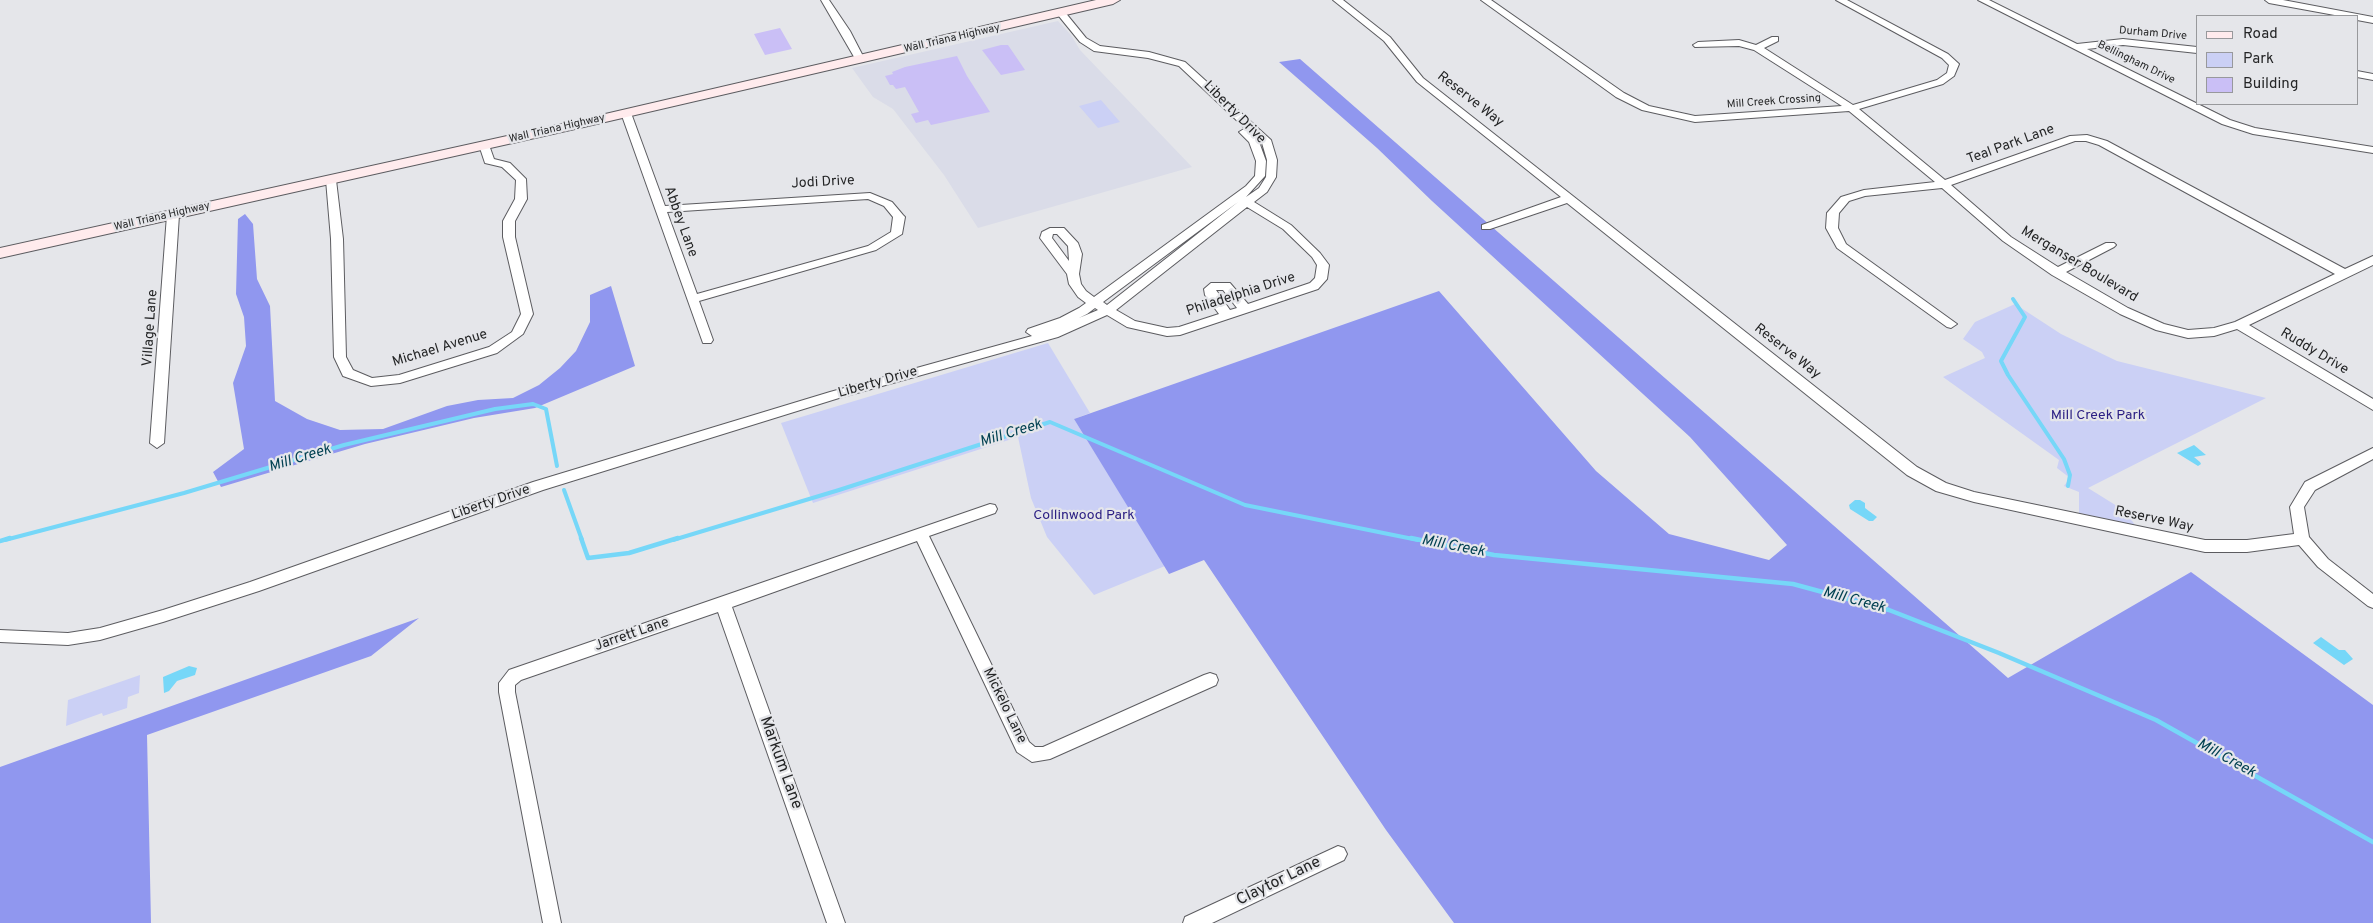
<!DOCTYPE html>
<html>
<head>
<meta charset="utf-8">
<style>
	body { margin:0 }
	#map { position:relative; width:2373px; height:923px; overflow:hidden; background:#e5e6ea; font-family:Overpass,sans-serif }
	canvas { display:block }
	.legend { position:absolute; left:2196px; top:15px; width:162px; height:90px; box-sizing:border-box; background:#e5e6ea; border:1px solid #98999c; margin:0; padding:6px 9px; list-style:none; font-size:15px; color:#242526 }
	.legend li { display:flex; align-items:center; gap:10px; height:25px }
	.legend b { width:25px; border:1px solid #98999c }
</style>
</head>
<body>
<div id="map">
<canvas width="2373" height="923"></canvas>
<ul class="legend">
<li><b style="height:6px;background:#ffebed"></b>Road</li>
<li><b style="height:14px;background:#cbd0f5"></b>Park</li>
<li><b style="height:14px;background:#cabff6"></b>Building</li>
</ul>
</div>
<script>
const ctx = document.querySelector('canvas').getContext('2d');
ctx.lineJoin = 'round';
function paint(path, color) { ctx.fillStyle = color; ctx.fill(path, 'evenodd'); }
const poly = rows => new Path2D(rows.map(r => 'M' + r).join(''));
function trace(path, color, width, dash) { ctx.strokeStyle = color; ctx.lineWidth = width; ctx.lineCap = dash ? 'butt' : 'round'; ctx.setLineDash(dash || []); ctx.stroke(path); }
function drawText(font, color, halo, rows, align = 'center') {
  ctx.font = font + ' Overpass,sans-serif'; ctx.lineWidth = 4.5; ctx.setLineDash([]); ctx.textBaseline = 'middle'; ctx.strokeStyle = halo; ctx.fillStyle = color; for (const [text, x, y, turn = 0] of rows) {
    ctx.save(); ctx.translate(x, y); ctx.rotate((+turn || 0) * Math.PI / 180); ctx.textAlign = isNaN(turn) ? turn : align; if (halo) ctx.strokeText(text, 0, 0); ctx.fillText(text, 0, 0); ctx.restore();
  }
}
paint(poly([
	[1058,21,1071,35,1080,50,1192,167,978,228,944,175,893,109,873,97,852,68]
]), '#dadce8');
paint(poly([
	[1101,100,1120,122,1098,128,1079,106],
	[2015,304,2061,334,2117,361,2266,398,2088,488,2125,511,2135,525,2079,513,2079,492,2064,486,2070,478,2057,468,2059,460,1943,377,1985,358,1982,352,1963,339,1975,322],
	[1048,343,1090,413,1074,419,1165,566,1094,595,1047,537,1031,498,1018,437,813,503,781,423],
	[140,675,139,693,128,697,127,708,103,716,102,713,66,726,68,700]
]), '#cbd0f5');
paint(poly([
	[1300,59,2008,678,2191,572,2373,705,2373,923,1454,923,1386,830,1204,560,1169,574,1074,419,1439,291,1596,471,1669,534,1769,560,1787,545,1690,437,1432,201,1377,148,1279,62],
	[245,214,253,224,257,279,270,306,275,401,307,419,340,430,383,429,447,406,478,400,513,398,539,385,560,368,576,351,590,322,590,295,611,286,635,366,535,408,474,418,365,444,221,487,213,472,244,449,233,383,246,346,244,317,236,294,238,219],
	[419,618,371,656,147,735,151,923,0,923,0,767]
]), '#9097ef');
paint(poly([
	[2194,445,2206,455,2194,457,2200,462,2201,464,2198,466,2177,453],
	[1855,500,1860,500,1865,503,1865,508,1877,517,1873,521,1869,521,1850,509,1849,505],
	[2321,637,2339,650,2345,650,2353,659,2344,665,2313,643],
	[189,666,197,668,195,675,177,681,169,691,164,693,163,677]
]), '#76d7f8');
trace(poly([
	[2013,299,2025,317,2001,361,2008,375,2064,459,2070,475,2068,486],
	[564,490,582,540],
	[5,540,184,493,344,445,495,409,533,404,546,409,557,466],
	[673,540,839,490,1050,422,1245,505,1418,540]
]), '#76d7f8', 4);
trace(poly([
	[581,538,588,558,629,553,678,538],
	[1411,538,1494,555,1793,584,1889,610,1999,653,2156,720,2373,842],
	[0,541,10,538]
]), '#76d7f8', 4.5);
paint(poly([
	[780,28,792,49,765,55,754,34],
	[1001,45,1008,45,1025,70,1001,75,982,50],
	[957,56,967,76,990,112,931,125,928,120,916,123,911,114,919,112,905,87,896,89,893,85,890,85,885,76,893,74,892,72,905,67]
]), '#cabff6');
const minor = poly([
	[821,0,829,0,850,31,865,60,863,62,857,62,821,0],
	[1333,0,1343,0,1390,37,1423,78,1917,467,1946,483,1974,492,2205,540,2247,540,2294,534,2290,507,2305,482,2373,448,2373,459,2315,490,2304,507,2309,537,2328,559,2373,594,2373,608,2368,606,2318,567,2299,545,2247,552,2205,552,1974,502,1936,491,1907,475,1567,203,1490,229,1482,229,1482,225,1561,197,1417,82,1384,41,1333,0],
	[1481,0,1491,0,1624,93,1649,106,1695,116,1842,106,1754,50,1739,46,1695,47,1693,45,1698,42,1739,40,1756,45,1772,37,1778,37,1778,41,1764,48,1853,105,1937,80,1947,73,1949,65,1942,58,1836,0,1847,0,1948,54,1959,64,1954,76,1943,84,1859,109,1945,180,2070,136,2087,135,2107,141,2345,269,2373,256,2373,265,2249,325,2373,399,2373,410,2237,329,2214,336,2188,338,2156,330,2120,314,2052,275,2003,241,1942,188,1865,196,1849,201,1839,213,1838,228,1846,244,1957,324,1951,328,1947,327,1837,248,1826,228,1827,213,1841,197,1864,190,1935,182,1849,111,1695,122,1642,110,1616,97,1481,0],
	[2075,141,2086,141,2099,145,2335,274,2235,322,2214,328,2188,330,2164,324,2128,308,2066,272,2114,247,2116,245,2114,243,2106,243,2058,267,2011,237,1951,185,2075,141],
	[1978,0,1989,0,2077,44,2123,39,2197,47,2197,53,2123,45,2087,49,2230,120,2255,128,2373,147,2373,153,2253,134,2222,124,1978,0],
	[2265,0,2283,0,2373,17,2373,23,2357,20,2357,16,2340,16,2269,3,2265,0],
	[1061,10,1064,11,1086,38,1100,46,1149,52,1185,62,1271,140,1277,160,1276,177,1267,192,1254,202,1291,225,1320,253,1329,265,1327,279,1318,289,1180,335,1167,336,1127,327,1107,315,1058,337,839,398,543,490,259,591,163,622,100,640,68,645,0,642,0,630,68,633,100,628,163,610,250,582,533,482,830,392,1032,336,1026,332,1028,329,1060,318,1079,308,1086,303,1078,297,1069,284,1067,274,1040,238,1042,232,1050,228,1064,228,1078,243,1082,254,1079,274,1081,284,1086,291,1094,297,1246,186,1255,176,1256,161,1249,142,1239,132,1244,129,1248,131,1179,66,1148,58,1094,51,1080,42,1058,15,1058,11,1061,10],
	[1258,139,1262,143,1267,160,1266,177,1259,188,1246,197,1265,176,1266,161,1258,139],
	[1238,202,1107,305,1103,302,1238,202],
	[1247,207,1283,229,1312,257,1317,265,1315,278,1310,283,1248,304,1230,283,1211,283,1204,289,1205,295,1219,314,1179,327,1167,328,1135,321,1116,310,1247,207],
	[1053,234,1057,234,1068,246,1069,261,1052,238,1053,234],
	[1216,290,1223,290,1237,308,1230,310,1216,290],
	[1095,308,1098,310,1079,318,1087,314,1095,308],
	[2357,71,2373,74,2373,80,2357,77,2357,71],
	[626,110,631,113,665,206,870,193,892,202,903,215,905,217,902,234,876,250,699,301,713,340,711,343,703,343,621,113,626,110],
	[868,199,884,206,893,217,891,232,868,246,697,294,667,212,868,199],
	[484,142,489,145,494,159,510,163,526,179,527,199,515,221,515,237,533,314,523,334,497,353,400,383,371,386,343,376,334,357,331,239,326,180,327,178,335,178,336,180,343,239,346,357,353,370,372,378,399,375,489,347,512,332,521,314,503,237,503,221,515,199,516,180,502,167,485,163,479,145,484,142],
	[173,212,179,215,164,443,157,448,150,443,167,215,173,212],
	[990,504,995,505,997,509,995,513,929,536,1029,742,1035,747,1043,747,1204,675,1210,673,1216,675,1218,680,1216,685,1050,759,1032,762,1017,752,917,541,732,607,845,923,827,923,718,612,521,680,515,685,515,692,561,923,543,923,499,692,499,683,509,670,990,504],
	[1338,846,1344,848,1347,854,1344,860,1212,923,1183,923,1185,917,1338,846]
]);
const secondary = poly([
	[1096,0,1120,0,1113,4,575,129,0,258,0,248,575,121,1096,0]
]);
trace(minor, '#5c5c60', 2);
trace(secondary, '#5c5c60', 2);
paint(minor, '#fff');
paint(secondary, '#ffebed');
drawText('11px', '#242526', '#e5e6ea', [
	["Durham Drive",2153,34,5],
	["Wall Triana Highway",952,39,-13],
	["Bellingham Drive",2136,63,26],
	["Mill Creek Crossing",1774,102,-4],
	["Wall Triana Highway",557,129,-13],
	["Wall Triana Highway",162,217,-13]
]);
drawText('14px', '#242526', '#e5e6ea', [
	["Reserve Way",1470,100,38],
	["Liberty Drive",1234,113,45],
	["Teal Park Lane",2011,145,-20],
	["Jodi Drive",823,183,-3],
	["Abbey Lane",680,222,70],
	["Merganser Boulevard",2079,265,31],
	["Philadelphia Drive",1241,295,-18],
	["Village Lane",151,328,-86],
	["Michael Avenue",440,349,-17],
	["Reserve Way",1787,352,38],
	["Ruddy Drive",2314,352,31],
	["Liberty Drive",878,383,-16],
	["Liberty Drive",491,503,-19],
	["Reserve Way",2154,520,12],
	["Jarrett Lane",632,635,-19],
	["Mickelo Lane",1004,706,64]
]);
drawText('14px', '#2c2084', '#e5e6ea', [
	["Mill Creek Park",2098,416],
	["Collinwood Park",1084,516]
]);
drawText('italic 15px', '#024152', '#e5e6ea', [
	["Mill Creek",1011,434,-17],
	["Mill Creek",300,459,-17],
	["Mill Creek",1453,547,11],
	["Mill Creek",1854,601,15],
	["Mill Creek",2226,759,29]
]);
drawText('16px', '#242526', '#e5e6ea', [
	["Markum Lane",780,763,70],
	["Claytor Lane",1279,882,-26]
]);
</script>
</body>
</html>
